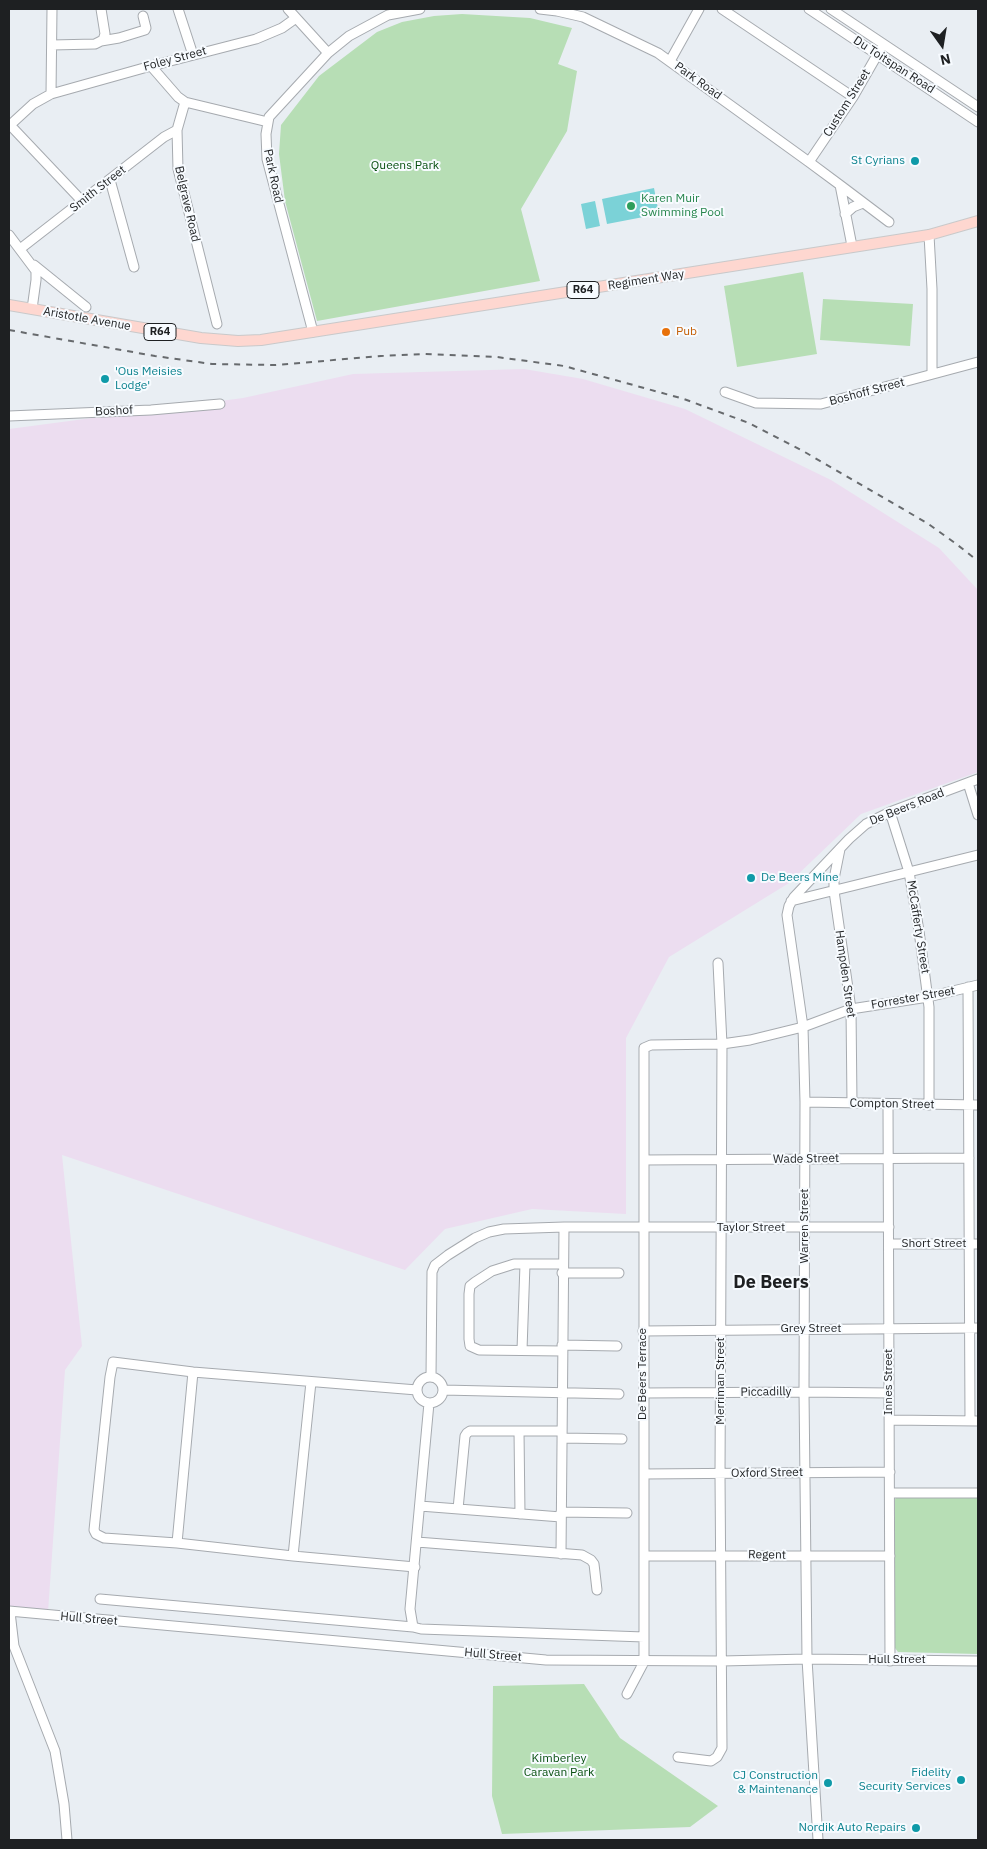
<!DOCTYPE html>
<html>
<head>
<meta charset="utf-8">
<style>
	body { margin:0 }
	#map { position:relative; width:987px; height:1849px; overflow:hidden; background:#e9eef3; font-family:"IBM Plex Sans",sans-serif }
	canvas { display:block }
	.frame { position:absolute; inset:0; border:10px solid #1e2022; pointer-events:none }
	.north { position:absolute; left:917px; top:20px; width:50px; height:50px; -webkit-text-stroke:4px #f7fbff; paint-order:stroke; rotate:167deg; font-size:14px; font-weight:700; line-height:20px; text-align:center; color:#1e2022 }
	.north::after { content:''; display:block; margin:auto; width:18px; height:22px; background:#1e2022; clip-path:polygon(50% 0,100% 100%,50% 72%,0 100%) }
</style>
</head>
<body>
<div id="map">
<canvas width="987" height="1849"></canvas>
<div class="frame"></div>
<div class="north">N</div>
</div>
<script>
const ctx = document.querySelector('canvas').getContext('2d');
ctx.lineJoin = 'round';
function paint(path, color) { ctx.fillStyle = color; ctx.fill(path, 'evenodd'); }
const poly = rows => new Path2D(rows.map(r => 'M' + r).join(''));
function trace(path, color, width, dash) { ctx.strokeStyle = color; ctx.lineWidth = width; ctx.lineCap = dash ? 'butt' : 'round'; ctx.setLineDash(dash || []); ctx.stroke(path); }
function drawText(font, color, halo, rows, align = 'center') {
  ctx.font = font + ' "IBM Plex Sans",sans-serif'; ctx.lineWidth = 4; ctx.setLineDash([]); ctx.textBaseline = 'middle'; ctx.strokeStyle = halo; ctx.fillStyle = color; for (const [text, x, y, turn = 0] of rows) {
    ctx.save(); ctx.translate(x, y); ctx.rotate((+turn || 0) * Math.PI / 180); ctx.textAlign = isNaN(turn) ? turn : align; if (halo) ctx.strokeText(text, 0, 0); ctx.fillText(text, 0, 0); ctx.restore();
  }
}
paint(poly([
	[524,369,583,379,685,409,831,480,939,548,978,590,978,772,861,814,789,883,669,957,626,1038,626,1214,532,1209,445,1229,405,1270,62,1155,82,1346,65,1370,48,1612,9,1607,9,429,243,398,353,374]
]), '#ecddf0');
paint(poly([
	[462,14,530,18,572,28,558,64,577,71,567,131,521,209,540,281,317,321,285,201,279,154,281,125,319,76,377,32,402,22,434,16],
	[803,272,817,354,737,367,724,286],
	[823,299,913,304,910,346,820,340],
	[978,1495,978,1654,898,1652,895,1648,895,1499,897,1497],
	[584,1684,620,1738,718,1806,690,1827,502,1834,492,1796,493,1686]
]), '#b7deb5');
paint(poly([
	[654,188,659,214,607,224,602,199],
	[595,201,600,226,586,229,581,204]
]), '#7bd2d7');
const minor = poly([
	[178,9,193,55],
	[288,9,328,53],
	[540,9,557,11,583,17,658,53,809,162,840,185,852,246],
	[722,9,853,97],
	[809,9,978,122],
	[831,9,978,107],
	[101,41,119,38,145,30,146,28,143,16],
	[52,45,95,44,103,40,105,34,101,9],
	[670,61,699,9],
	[151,66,178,97,185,102,177,130,178,169,217,324],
	[51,94,52,9],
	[185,102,268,122],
	[10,125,82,201],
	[9,126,33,104,51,94,151,66,256,39,282,28,296,18],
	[809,162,853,97,880,50],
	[110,180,134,267],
	[840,185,889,222],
	[845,214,853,207,863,203],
	[9,235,36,271,36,280,32,309],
	[929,235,932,289,932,374],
	[20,249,164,137,177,130],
	[34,265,86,307],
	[313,332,267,159,266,134,269,117,328,53,349,36,388,15,420,9],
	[725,392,756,403,821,404,978,362],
	[9,416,151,410,220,404],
	[968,783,978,815],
	[890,812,909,872,919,931,929,1007,929,1105],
	[840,849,834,879,834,891,851,1009,852,1103],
	[791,901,978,855],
	[968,987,970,1421],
	[805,1102,978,1105],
	[888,1104,890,1661],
	[644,1160,969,1158],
	[889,1244,978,1244],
	[562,1273,619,1273],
	[643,1331,978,1328],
	[562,1345,617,1346],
	[522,1350,525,1264],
	[562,1351,479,1350,470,1346,469,1339,469,1294,470,1286,475,1282,492,1271,514,1264,562,1264],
	[431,1377,432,1272,435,1265,448,1255,475,1238,489,1232,504,1229,564,1227,889,1227],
	'417 1390a13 13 0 1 1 26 0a13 13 0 1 1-26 0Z',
	[443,1390,619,1394],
	[644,1393,804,1392,889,1393],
	[429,1403,410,1609,413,1627,421,1629,644,1637],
	[890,1420,978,1421],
	[519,1431,520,1514],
	[562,1438,622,1439],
	[644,1474,890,1472],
	[890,1493,978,1493],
	[420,1506,561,1517],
	[458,1509,465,1436,467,1433,470,1431,562,1431],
	[561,1512,627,1513],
	[417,1542,582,1555,591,1560,594,1564,597,1590],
	[177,1543,193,1372],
	[561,1554,564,1227],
	[293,1556,311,1382],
	[644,1556,890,1556],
	[415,1567,293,1556,177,1543,104,1538,96,1534,94,1530,110,1377,113,1362,193,1372,417,1390],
	[100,1599,413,1627],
	[9,1611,546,1660,722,1661,807,1659,978,1661],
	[10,1612,14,1646,55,1751,64,1804,67,1840],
	[627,1694,645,1660,644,1656,644,1048,651,1045,722,1044,750,1040,803,1027,851,1009,928,997,978,985],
	[678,1757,711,1761,717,1757,722,1748,720,1474,722,1044,718,963],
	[818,1840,807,1659,804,1392,805,1102,803,1027,787,915,789,906,794,897,849,839,866,824,890,812,978,779]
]);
const major = poly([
	[9,305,201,338,238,341,261,340,929,235,978,221]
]);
trace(minor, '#a6aaaf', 11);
trace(major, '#c9c9ca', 12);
trace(minor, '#fff', 9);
trace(major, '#fed7d0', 10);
trace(poly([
	[9,330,155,356,212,364,276,365,381,356,425,354,497,357,564,366,684,399,749,423,803,451,927,523,955,543,978,561]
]), '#676a6d', 2, [6, 6]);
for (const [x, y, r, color] of [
	[915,161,5,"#0f9aa8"],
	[631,206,5,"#2e9e5b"],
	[666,332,5,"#e8710a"],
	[105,379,5,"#0f9aa8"],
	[751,878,5,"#0f9aa8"],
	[961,1780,5,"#0f9aa8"],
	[828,1783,5,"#0f9aa8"],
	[916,1828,5,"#0f9aa8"]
]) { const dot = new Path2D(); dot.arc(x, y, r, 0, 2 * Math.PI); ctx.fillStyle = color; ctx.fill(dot); trace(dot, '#f7fbff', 2); }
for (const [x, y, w] of [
	[583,290,32],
	[160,332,32]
]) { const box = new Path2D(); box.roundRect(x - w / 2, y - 8.5, w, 17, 4); ctx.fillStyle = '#f7fbff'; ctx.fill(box); trace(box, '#1e2022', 1); }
drawText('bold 11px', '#1e2022', null, [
	["R64",583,290],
	["R64",160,332]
]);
drawText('12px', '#1e2022', '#f7fbff', [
	["Foley Street",175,59,-15],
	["Du Toitspan Road",894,65,33],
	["Park Road",698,81,36],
	["Custom Street",847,103,-58],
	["Park Road",273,176,78],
	["Smith Street",98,189,-38],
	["Belgrave Road",187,204,77],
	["Regiment Way",646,280,-9],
	["Aristotle Avenue",87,319,10],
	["Boshoff Street",867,392,-15],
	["Boshof",114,411,-3],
	["De Beers Road",907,807,-22],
	["McCafferty Street",918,927,81],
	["Hampden Street",845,974,82],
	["Forrester Street",913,998,-10],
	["Compton Street",892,1104,1],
	["Wade Street",806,1159,-1],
	["Warren Street",805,1226,-90],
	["Taylor Street",751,1228],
	["Short Street",934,1244],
	["Grey Street",811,1329],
	["De Beers Terrace",643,1374,-90],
	["Merriman Street",721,1381,-90],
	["Innes Street",889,1382,-90],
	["Piccadilly",766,1392,-1],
	["Oxford Street",767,1473,-1],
	["Regent",767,1555,1],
	["Hull Street",89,1619,5],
	["Hull Street",493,1655,5],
	["Hull Street",897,1660]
]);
drawText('12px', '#0d838f', '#f7fbff', [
	["St Cyrians",905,161],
	["'Ous Meisies",115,372,"left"],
	["Lodge'",115,386,"left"],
	["De Beers Mine",761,878,"left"],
	["Fidelity",951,1773],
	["Security Services",951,1787],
	["CJ Construction",818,1776],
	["& Maintenance",818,1790],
	["Nordik Auto Repairs",906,1828]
], 'right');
drawText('12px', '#095011', '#f7fbff', [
	["Queens Park",405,166],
	["Kimberley",559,1759],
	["Caravan Park",559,1773]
]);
drawText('12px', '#27864d', '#f7fbff', [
	["Karen Muir",641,199],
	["Swimming Pool",641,213]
], 'left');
drawText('12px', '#c56008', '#f7fbff', [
	["Pub",676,332]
], 'left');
drawText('bold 18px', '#1e2022', '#f7fbff', [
	["De Beers",771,1283]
]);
</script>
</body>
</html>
